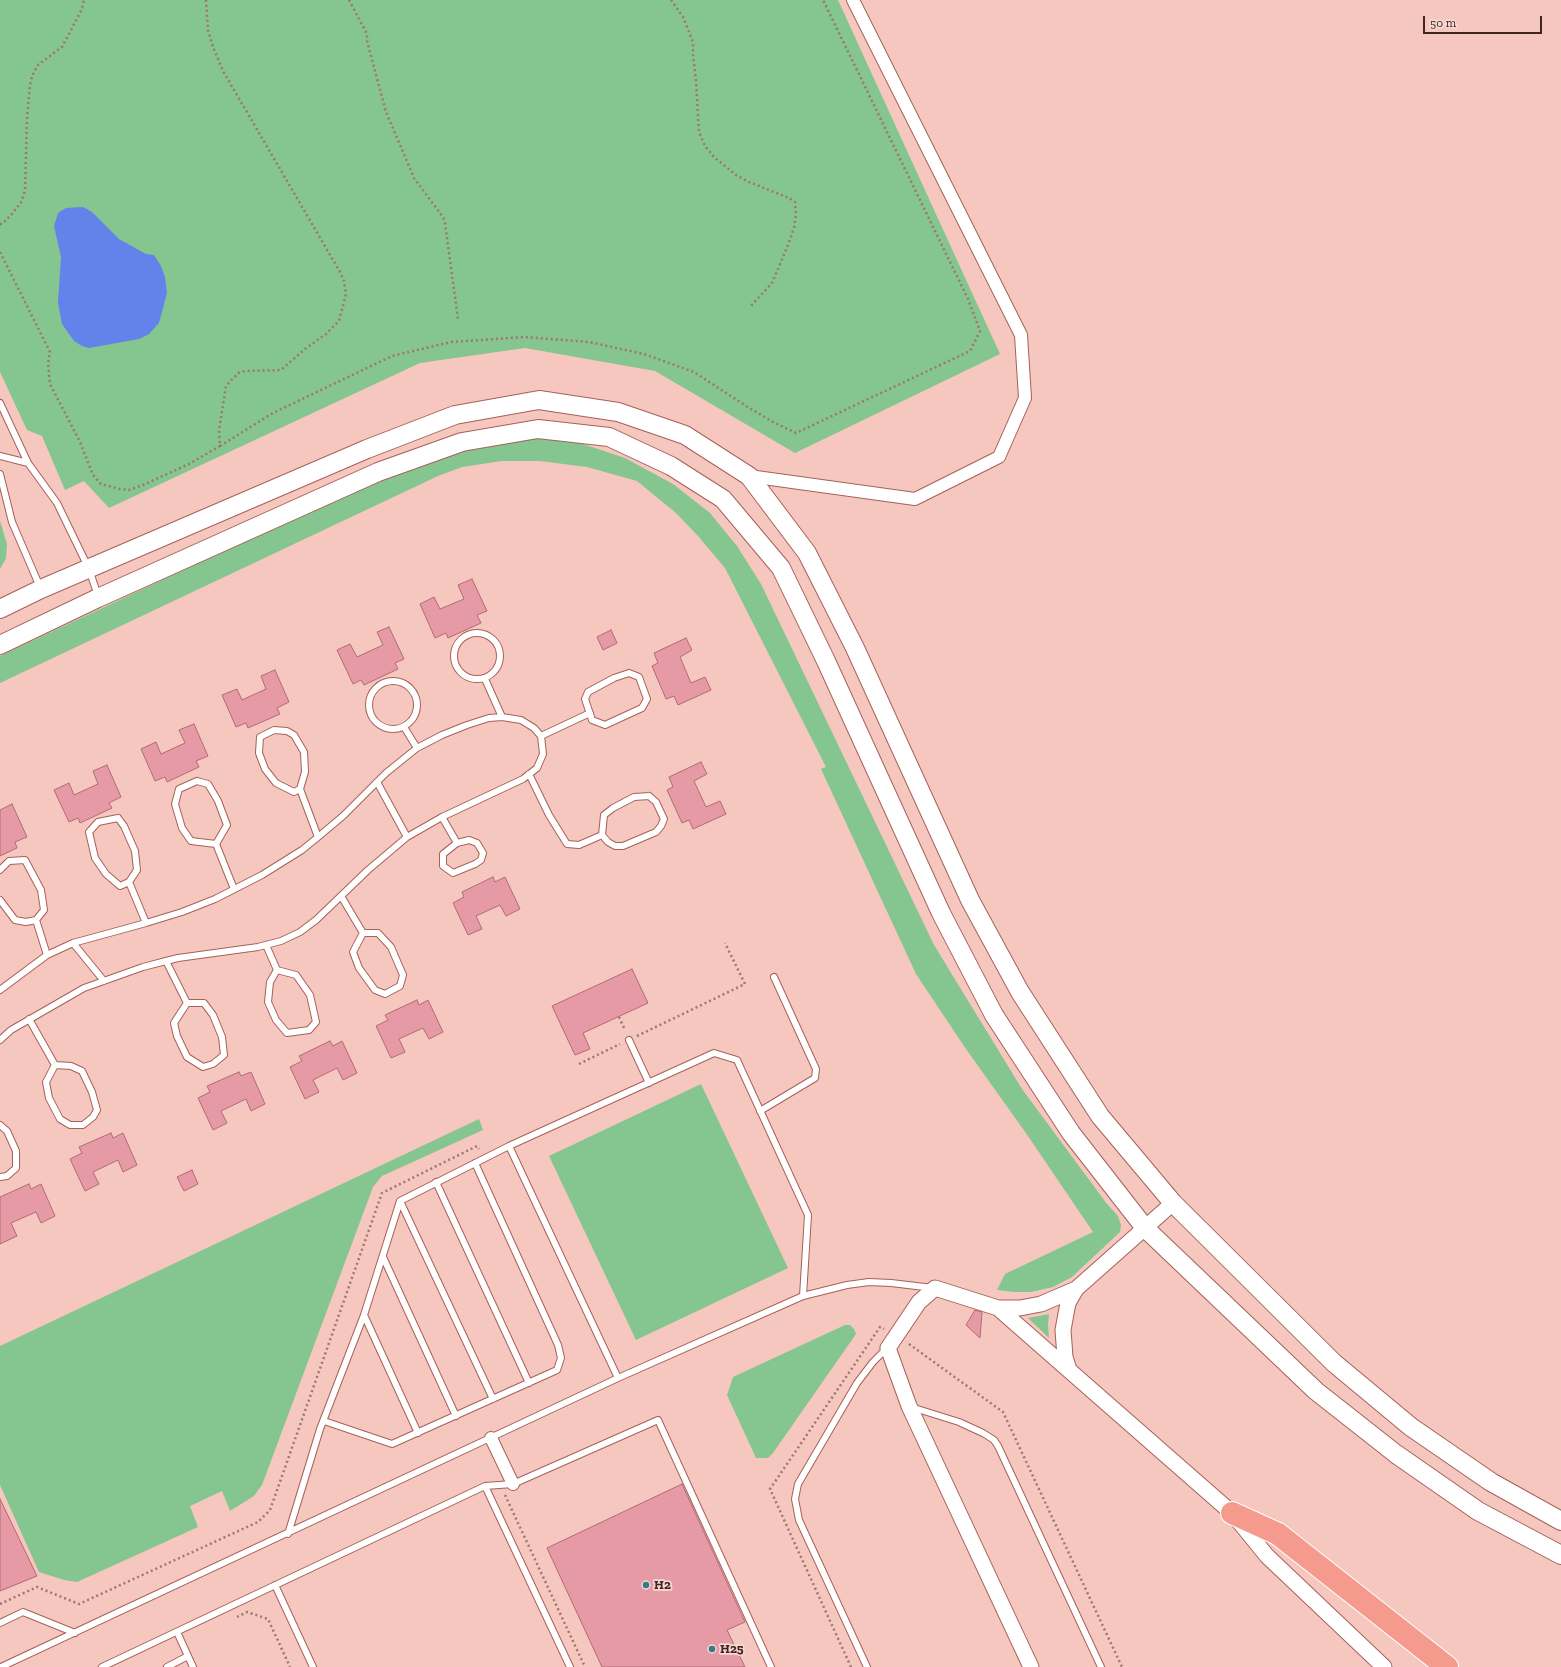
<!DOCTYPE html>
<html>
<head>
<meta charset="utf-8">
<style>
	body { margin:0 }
	#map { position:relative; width:1561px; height:1667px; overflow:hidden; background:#f6c7bf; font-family:"Zilla Slab",serif }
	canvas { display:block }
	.scale { position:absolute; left:1423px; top:16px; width:119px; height:18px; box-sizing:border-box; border:2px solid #422520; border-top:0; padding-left:5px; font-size:12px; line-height:14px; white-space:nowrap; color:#422520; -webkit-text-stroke:3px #f8d8d3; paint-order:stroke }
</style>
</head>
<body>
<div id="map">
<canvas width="1561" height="1667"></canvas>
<div class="scale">50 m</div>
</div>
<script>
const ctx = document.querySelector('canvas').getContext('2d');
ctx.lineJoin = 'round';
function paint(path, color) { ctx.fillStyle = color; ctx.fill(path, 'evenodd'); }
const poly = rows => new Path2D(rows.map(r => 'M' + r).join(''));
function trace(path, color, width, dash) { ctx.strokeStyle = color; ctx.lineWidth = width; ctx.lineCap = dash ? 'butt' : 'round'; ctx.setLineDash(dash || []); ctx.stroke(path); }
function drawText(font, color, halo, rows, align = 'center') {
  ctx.font = font + ' "Zilla Slab",serif'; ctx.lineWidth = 3.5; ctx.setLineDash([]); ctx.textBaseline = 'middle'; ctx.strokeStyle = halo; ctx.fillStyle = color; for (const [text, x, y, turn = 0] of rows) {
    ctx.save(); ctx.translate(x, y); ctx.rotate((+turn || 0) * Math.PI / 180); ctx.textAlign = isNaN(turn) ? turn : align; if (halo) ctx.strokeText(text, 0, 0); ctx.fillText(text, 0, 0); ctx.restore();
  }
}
paint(poly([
	[0,0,838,0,1000,354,795,453,655,371,525,348,420,363,109,508,84,481,65,490,42,436,27,430,0,372],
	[540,438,583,444,625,458,673,484,710,513,737,546,761,584,934,945,1022,1089,1107,1204,1118,1216,1121,1225,1120,1232,1072,1277,1053,1287,1031,1292,1014,1292,997,1290,1005,1274,1093,1232,1028,1136,966,1049,916,974,821,769,826,767,725,568,698,536,676,513,637,481,587,467,540,461,502,461,462,467,438,476,0,683,0,656,352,491,464,447,507,440],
	[0,521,7,544,6,558,0,569],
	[701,1084,788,1268,636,1340,549,1156],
	[479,1119,483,1130,382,1176,373,1187,262,1485,254,1496,230,1511,222,1491,190,1506,198,1527,77,1582,64,1580,39,1572,0,1485,0,1346],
	[1049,1314,1048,1324,1049,1338,1028,1318],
	[845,1325,850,1325,854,1329,856,1334,773,1453,768,1458,756,1458,727,1395,733,1377]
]), '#85c590');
paint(poly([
	[83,207,92,212,119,239,146,254,154,255,161,266,165,277,167,293,159,323,149,334,139,339,89,348,82,346,74,341,62,324,58,303,61,257,54,226,58,213,66,208]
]), '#6382ea');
const building = poly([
	[472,579,487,611,477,615,481,623,448,638,446,633,435,638,420,604,434,597,440,609,464,599,458,585,472,579],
	[389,627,404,659,395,663,398,669,364,685,361,680,353,684,337,650,350,644,357,657,383,645,377,632,389,627],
	[611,630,617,643,603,650,597,637,611,630],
	[686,638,692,650,680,657,691,683,705,677,711,690,678,705,674,696,666,699,652,666,658,663,654,653,686,638],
	[275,670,289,702,277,708,280,714,248,728,246,723,236,727,222,695,237,689,242,700,266,689,261,676,275,670],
	[194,724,208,756,196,761,199,767,167,782,165,777,155,781,141,749,156,742,161,754,185,743,179,730,194,724],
	[701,762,707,774,694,781,706,807,720,801,726,814,693,829,689,820,682,823,667,790,673,787,669,777,701,762],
	[107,765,121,797,109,803,112,808,80,823,78,818,69,822,54,790,69,783,74,795,98,784,93,771,107,765],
	[12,804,27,837,15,842,17,848,0,856,0,810,12,804],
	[493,877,495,882,505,877,520,909,506,916,500,905,476,916,482,929,468,935,453,903,464,897,462,892,493,877],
	[632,969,648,1003,583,1033,590,1049,575,1055,552,1006,632,969],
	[417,1000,419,1005,428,1000,443,1032,429,1039,423,1028,399,1039,405,1052,391,1058,376,1026,388,1020,385,1015,417,1000],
	[330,1041,333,1046,342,1041,357,1073,343,1080,337,1068,313,1080,319,1092,305,1099,290,1067,302,1061,299,1056,330,1041],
	[239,1072,241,1076,251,1072,265,1104,251,1111,246,1099,221,1111,227,1123,213,1130,198,1098,210,1092,207,1086,239,1072],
	[111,1133,113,1138,123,1133,137,1165,123,1172,118,1160,93,1172,99,1184,85,1191,70,1159,82,1153,79,1147,111,1133],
	[192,1170,198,1184,184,1191,177,1177,192,1170],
	[29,1184,31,1189,41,1184,55,1216,41,1223,36,1212,11,1223,17,1236,0,1244,0,1197,29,1184],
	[975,1310,982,1312,980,1338,966,1325,975,1310],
	[682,1484,745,1622,727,1630,745,1667,602,1667,547,1548,682,1484],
	[0,1499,37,1576,0,1591,0,1499]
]);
paint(building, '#e59aa6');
trace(building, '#b16a76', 1);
const service = poly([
	[0,403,28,463,57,503,89,569,98,596],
	[0,456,28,463],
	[0,474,12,522,40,587],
	'454 656a23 23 0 1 1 46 0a23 23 0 1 1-46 0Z',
	[629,673,639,677,647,699,642,708,605,725,592,720,585,699,588,692,614,678,629,673],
	[485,679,502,717],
	'369 705a24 24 0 1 1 48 0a24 24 0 1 1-48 0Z',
	[404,727,417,748],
	[541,736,590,713],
	[529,774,549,815,567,844,579,845,602,835],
	[197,781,208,784,218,801,227,825,216,844,191,841,182,828,175,804,179,789,197,781],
	[377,782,407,837],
	[300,789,294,792,276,783,265,769,259,753,260,737,274,730,287,731,294,735,304,752,305,772,300,789,318,837],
	[649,796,656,802,664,819,661,826,656,832,623,846,615,846,608,842,602,835,604,815,613,808,634,797,649,796],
	[442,817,457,843,469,840,477,843,483,853,481,860,475,864,453,873,443,866,443,854,457,843],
	[118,818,124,826,135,851,137,870,129,882,120,886,106,874,95,858,89,832,98,822,118,818],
	[216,844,234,889],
	[0,870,9,861,25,860,41,890,44,910,36,920,26,922,15,920,0,900],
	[129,882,146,923],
	[341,896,363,933],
	[36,920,47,955],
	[363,933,378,933,391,947,403,975,400,986,385,994,375,990,359,968,353,952,363,933],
	[73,943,104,981],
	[266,945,277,970],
	[166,961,187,1003],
	[277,970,296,975,310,995,316,1022,309,1030,287,1033,276,1020,268,1002,270,982,277,970],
	[0,990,47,955,73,943,146,923,182,912,215,899,262,875,302,850,318,837,343,816,386,773,417,748,442,735,467,725,489,718,502,717,521,720,534,728,541,736,543,754,537,768,523,779,442,817,407,837,368,870,316,920,300,932,281,941,258,947,178,958,166,961,143,967,84,988,11,1030,0,1040],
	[187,1003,204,1003,213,1015,222,1037,224,1055,213,1064,203,1067,187,1057,177,1036,174,1023,187,1003],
	[29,1019,55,1065],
	[629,1040,649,1083],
	[55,1065,71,1066,82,1071,92,1092,97,1110,93,1117,83,1125,70,1125,60,1119,49,1098,46,1082,55,1065],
	[760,1111,815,1078,816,1069,774,977],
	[0,1125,7,1131,16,1151,16,1168,7,1176,0,1177],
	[509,1146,714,1053,737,1060,808,1215,803,1296],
	[436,1182,529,1383],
	[400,1201,493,1399],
	[383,1257,456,1416],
	[364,1315,418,1433],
	[911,1407,959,1422,983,1433,994,1440,998,1446,1101,1667],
	[324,1421,392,1444,557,1370,561,1358,558,1345,475,1163],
	[485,1486,570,1667],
	[288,1534,320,1429,364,1315,400,1201,509,1146,618,1378],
	[275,1585,313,1667],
	[0,1623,23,1612,75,1633],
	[177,1632,193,1667],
	[1,1667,618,1378,803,1296,847,1285,869,1282,891,1283,933,1288],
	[102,1667,485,1486,513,1484,658,1420,771,1667],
	[167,1667,188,1656],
	[867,1667,799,1520,795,1499,798,1484,857,1383,873,1362,886,1349]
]);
const minor = poly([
	[749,476,915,499,999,457,1025,398,1021,335,853,0],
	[491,1438,513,1484]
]);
const tertiary = poly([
	[998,1308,1232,1513,1267,1556,1384,1667],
	[1069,1370,1065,1357,1063,1330,1068,1303,1076,1289],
	[1031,1667,909,1406,888,1348,919,1302,935,1288,998,1308,1020,1308,1041,1304,1076,1289,1173,1203]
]);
const secondary = poly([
	[0,609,41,589,367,449,455,415,539,400,618,412,685,435,749,476,807,553,855,648,970,900,1020,992,1100,1116,1173,1203,1334,1363,1411,1427,1491,1482,1561,1521],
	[0,645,98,598,378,472,462,442,538,429,609,437,671,466,723,499,781,568,826,661,941,913,994,1015,1071,1133,1145,1228,1316,1391,1396,1454,1478,1511,1561,1555]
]);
const motorway = poly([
	[1232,1513,1278,1534,1447,1667]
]);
trace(service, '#a66158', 8);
trace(minor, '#a66158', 14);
trace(tertiary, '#a66158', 17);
trace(secondary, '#a66158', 20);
trace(motorway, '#fff', 24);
trace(poly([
	[349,0,367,34,367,41,386,112,414,178,443,217,445,223,458,319],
	[671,0,683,17,693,42,693,55,696,81,699,132,705,146,714,157,736,175,749,182,789,198,795,202,796,214,794,228,788,245,772,283,750,307],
	[0,224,2,224,12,214,22,201,25,190,27,118,30,85,32,76,38,65,62,47,81,11,84,0],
	[0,252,50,352,48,363,50,384,80,442,93,475,101,484,120,489,129,490,143,485,189,464,220,446,219,430,226,386,238,373,245,371,281,370,305,349,326,334,339,321,346,294,344,281,340,272,223,71,213,47,208,30,206,0],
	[220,446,273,413,392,356,451,342,525,337,589,342,644,354,694,372,746,406,773,422,796,433,970,351,980,331,968,299,823,0],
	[619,1017,625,1030],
	[637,1036,745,984,725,943],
	[579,1064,620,1044],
	[909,1344,1003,1412,1122,1667],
	[505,1495,585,1667],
	[0,1604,37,1587,79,1604,258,1522,270,1510,382,1193,477,1146,479,1149],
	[237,1617,247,1612,268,1619,290,1667],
	[851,1667,770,1489,880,1327,884,1329]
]), '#9c766f', 2.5, [2, 3]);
trace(service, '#fff', 6);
trace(minor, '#fff', 12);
trace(tertiary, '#fff', 15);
trace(secondary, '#fff', 18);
trace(motorway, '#f49b8e', 22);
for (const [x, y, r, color] of [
	[646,1585,4,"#347b85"],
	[712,1649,4,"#347b85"]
]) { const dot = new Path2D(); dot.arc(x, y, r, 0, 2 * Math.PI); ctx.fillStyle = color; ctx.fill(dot); trace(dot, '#f8d8d3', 1.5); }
drawText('bold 13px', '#422520', '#f8d8d3', [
	["H2",654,1585],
	["H25",720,1649]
], 'left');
</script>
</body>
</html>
